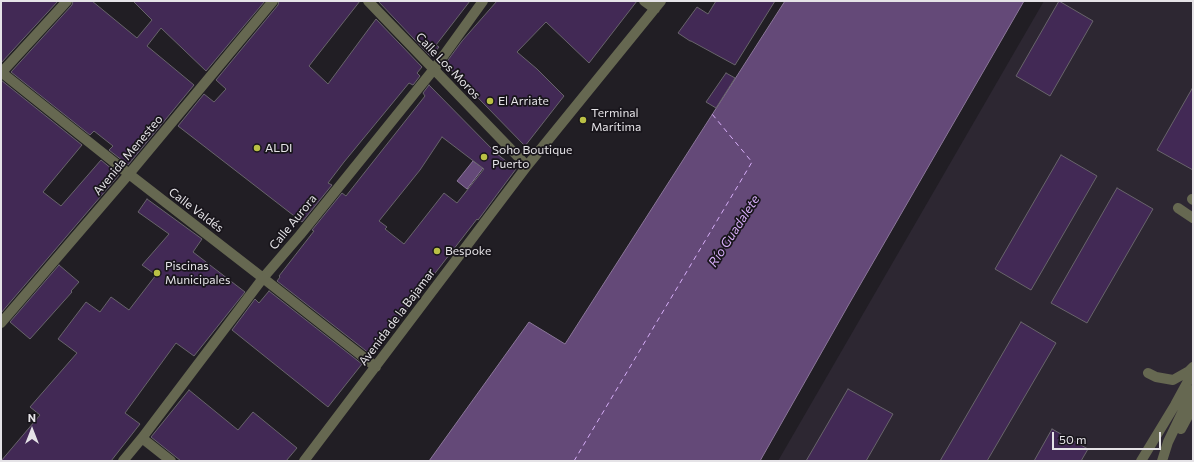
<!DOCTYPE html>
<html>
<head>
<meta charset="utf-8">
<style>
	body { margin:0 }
	#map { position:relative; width:1194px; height:462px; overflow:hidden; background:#211e24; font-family:Commissioner,sans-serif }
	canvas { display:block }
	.frame { position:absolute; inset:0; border:2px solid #e5e3e7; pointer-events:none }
	.north { position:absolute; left:12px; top:410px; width:40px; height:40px; -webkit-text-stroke:3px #18151b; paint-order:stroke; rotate:0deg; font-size:11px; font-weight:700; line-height:16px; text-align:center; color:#e5e3e7 }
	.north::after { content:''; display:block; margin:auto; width:14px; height:18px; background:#e5e3e7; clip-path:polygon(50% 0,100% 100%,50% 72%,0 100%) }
	.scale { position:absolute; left:1052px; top:432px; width:109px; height:18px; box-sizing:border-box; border:2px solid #e5e3e7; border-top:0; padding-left:5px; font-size:12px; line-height:14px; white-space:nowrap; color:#e5e3e7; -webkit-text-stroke:3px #18151b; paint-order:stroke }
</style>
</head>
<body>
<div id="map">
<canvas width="1194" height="462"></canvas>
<div class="frame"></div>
<div class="north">N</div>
<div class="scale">50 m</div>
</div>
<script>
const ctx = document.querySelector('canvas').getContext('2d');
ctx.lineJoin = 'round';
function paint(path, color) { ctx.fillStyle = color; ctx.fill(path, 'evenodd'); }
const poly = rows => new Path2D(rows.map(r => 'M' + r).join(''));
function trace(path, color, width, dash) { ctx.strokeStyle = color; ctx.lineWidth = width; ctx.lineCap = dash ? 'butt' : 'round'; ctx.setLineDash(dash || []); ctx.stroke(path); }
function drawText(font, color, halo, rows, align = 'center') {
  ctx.font = font + ' Commissioner,sans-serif'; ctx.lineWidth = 3.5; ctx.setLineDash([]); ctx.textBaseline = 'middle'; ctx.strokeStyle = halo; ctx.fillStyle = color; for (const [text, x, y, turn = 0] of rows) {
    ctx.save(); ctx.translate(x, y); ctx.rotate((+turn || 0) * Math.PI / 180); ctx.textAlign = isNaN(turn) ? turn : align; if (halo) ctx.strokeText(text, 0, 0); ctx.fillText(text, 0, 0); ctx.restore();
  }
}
paint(poly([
	[1044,1,1193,1,1193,461,778,461]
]), '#2d2732');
const water = poly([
	[785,1,1024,1,849,304,760,461,429,461,529,322,565,344,785,1],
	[473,161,483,168,467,189,457,181,473,161]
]);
paint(water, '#644978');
trace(water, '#8b7799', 1);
trace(poly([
	[574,461,752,162,712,114]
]), '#d6adf7', 1, [5, 4]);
const building = poly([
	[1,1,58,1,1,63,1,1],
	[73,1,92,1,137,38,152,20,133,1,265,1,206,71,161,28,147,46,194,85,128,165,109,150,113,146,94,131,90,135,11,72,72,5,73,1],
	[279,1,360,1,309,66,328,84,376,19,422,67,417,73,420,76,413,85,409,83,344,162,328,183,332,185,302,222,178,126,204,94,214,102,226,89,216,80,278,5,279,1],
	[378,1,470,1,436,45,439,47,431,57,378,1],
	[497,1,637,1,589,63,546,22,517,52,537,69,564,96,525,146,445,64,462,41,497,1],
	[716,1,775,1,735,65,691,41,690,41,678,33,697,7,708,14,716,1],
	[1059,1,1093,21,1050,96,1016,76,1059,1],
	[726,73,735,78,716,108,706,102,726,73],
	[1,80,82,145,43,192,61,206,101,160,119,175,1,313,1,80],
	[429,85,496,153,516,169,478,220,477,219,374,352,373,351,370,354,277,281,280,277,279,276,314,231,312,230,342,193,346,196,425,96,423,93,429,85],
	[442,137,484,169,457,203,444,193,404,244,385,229,387,227,379,221,420,170,442,137],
	[1193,87,1193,170,1157,150,1193,87],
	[1061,155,1097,176,1031,290,995,269,1061,155],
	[1117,188,1153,209,1087,323,1051,303,1117,188],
	[147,199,202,239,193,252,245,292,194,356,176,343,125,413,140,424,111,461,1,461,40,415,30,407,77,353,58,339,86,302,100,312,111,297,129,310,156,275,142,265,169,234,138,212,147,199],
	[59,265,79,282,71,291,72,292,30,339,10,322,59,265],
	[269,291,362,364,328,407,232,330,255,299,259,303,269,291],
	[1021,322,1056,343,987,461,940,461,1021,322],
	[848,389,893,414,866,461,806,461,848,389],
	[189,390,238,430,253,412,297,448,286,461,181,461,151,437,189,390],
	[1052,429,1088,449,1081,461,1034,461,1052,429]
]);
paint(building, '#422955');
trace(building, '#68646b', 1);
trace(poly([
	[368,1,527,166],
	[644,1,655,9],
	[1,72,129,174,263,278,376,367],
	[1,73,67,1],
	[1192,199,1193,200],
	[1178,208,1193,218],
	[1,323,129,174,273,1],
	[1148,373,1156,377,1173,380,1189,371,1193,367],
	[1181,429,1193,407],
	[142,438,171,461],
	[123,461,142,438,263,278,300,235,434,69,483,1],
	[304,461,527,166,661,1],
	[1141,461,1175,405,1193,372],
	[1162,461,1168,442,1193,390]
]), '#666851', 10);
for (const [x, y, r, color] of [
	[490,101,4,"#bac045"],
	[583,120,4,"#bac045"],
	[257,148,4,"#bac045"],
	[484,157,4,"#bac045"],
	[437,251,4,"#bac045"],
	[157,273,4,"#bac045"]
]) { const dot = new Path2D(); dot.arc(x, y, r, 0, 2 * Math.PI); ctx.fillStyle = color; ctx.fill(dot); trace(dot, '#18151b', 1.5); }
drawText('12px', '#e5e3e7', '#18151b', [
	["Calle Los Moros",448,66,46],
	["Avenida Menesteo",128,155,-50],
	["Calle Valdés",196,210,37],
	["Calle Aurora",293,222,-51],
	["Avenida de la Bajamar",397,317,-53]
]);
drawText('12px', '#e5e3e7', '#18151b', [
	["El Arriate",498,101],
	["Terminal",591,113],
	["Marítima",591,127],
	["ALDI",265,148],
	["Soho Boutique",492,150],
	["Puerto",492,164],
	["Bespoke",445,251],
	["Piscinas",165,266],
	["Municipales",165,280]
], 'left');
drawText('italic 13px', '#d6adf7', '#18151b', [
	["Río Guadalete",734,231,-57]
]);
</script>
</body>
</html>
